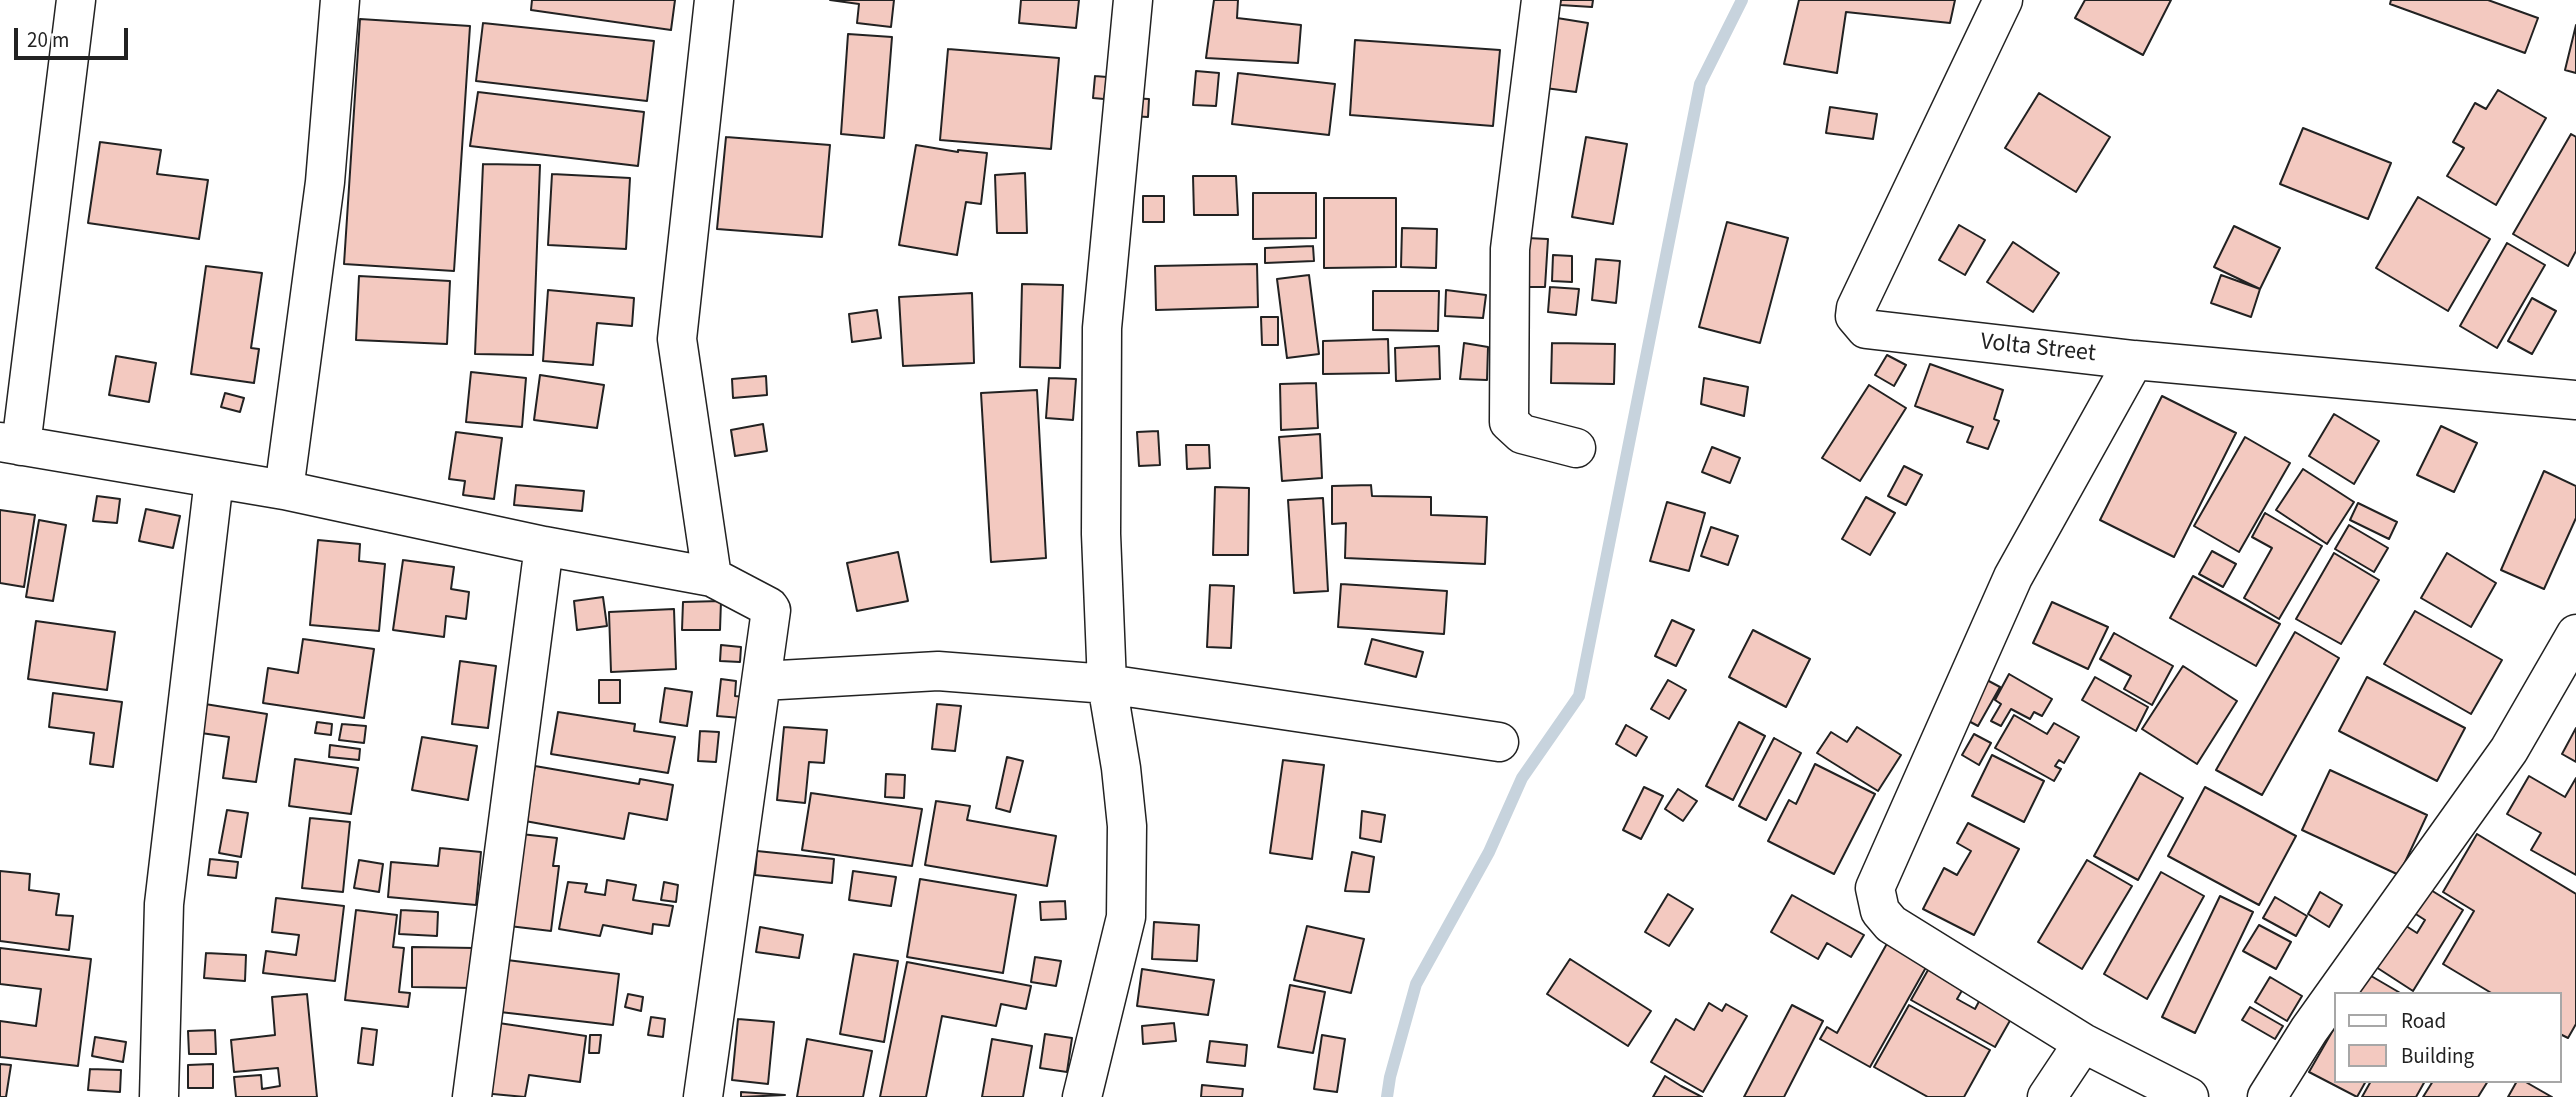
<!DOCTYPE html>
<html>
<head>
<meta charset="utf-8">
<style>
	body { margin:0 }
	#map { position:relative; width:2576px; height:1097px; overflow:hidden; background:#fff; font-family:"Source Sans 3",sans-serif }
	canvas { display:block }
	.legend { position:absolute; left:2334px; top:992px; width:228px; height:91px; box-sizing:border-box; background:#fff; border:2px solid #a7a7a7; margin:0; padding:9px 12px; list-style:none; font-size:21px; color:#222 }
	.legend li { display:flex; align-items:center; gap:14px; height:35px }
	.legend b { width:35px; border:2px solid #a7a7a7 }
	.scale { position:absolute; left:14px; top:28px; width:114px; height:32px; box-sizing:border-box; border:4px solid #222; border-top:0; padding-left:9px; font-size:21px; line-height:24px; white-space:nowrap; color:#222; -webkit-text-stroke:5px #fff; paint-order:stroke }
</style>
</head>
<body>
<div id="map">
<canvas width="2576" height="1097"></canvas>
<ul class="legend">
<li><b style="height:9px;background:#fff"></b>Road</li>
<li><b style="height:19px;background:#f3c9c0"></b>Building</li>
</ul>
<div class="scale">20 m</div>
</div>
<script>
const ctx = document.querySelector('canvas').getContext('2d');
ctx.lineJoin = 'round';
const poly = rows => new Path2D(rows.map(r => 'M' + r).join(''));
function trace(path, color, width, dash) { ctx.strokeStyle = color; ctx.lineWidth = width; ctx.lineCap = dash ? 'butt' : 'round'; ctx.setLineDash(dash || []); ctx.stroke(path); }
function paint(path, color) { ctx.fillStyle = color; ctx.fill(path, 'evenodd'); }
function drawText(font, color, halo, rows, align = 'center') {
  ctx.font = font + ' "Source Sans 3",sans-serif'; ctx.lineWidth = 5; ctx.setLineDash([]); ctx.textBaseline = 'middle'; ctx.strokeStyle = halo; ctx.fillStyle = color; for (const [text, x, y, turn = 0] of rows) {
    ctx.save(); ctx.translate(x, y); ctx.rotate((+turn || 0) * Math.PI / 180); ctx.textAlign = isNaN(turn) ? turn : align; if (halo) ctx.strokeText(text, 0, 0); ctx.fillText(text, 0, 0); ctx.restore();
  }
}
trace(poly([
	[1387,1097,1390,1077,1416,984,1489,852,1522,778,1579,696,1700,84,1742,0]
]), '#c7d3dd', 12);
const building = poly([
	[532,0,675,0,671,30,531,10,532,0],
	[830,0,894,0,891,27,857,23,859,4,830,0],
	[1021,0,1079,0,1076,28,1019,23,1021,0],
	[1214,0,1238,0,1237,18,1301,25,1298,63,1206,58,1214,0],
	[1561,0,1593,0,1592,7,1560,5,1561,0],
	[1799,0,1955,0,1950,23,1846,12,1837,73,1784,64,1799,0],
	[2085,0,2171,0,2143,55,2075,18,2085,0],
	[2391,0,2488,0,2538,18,2525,53,2390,4,2391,0],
	[1557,18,1588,23,1576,92,1545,88,1557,18],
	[360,19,470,26,454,271,344,264,360,19],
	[483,23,654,41,647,101,476,81,483,23],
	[2576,25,2576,73,2565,70,2576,25],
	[848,34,892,37,884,138,841,134,848,34],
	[1355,40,1500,50,1493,126,1350,115,1355,40],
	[948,49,1059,58,1051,149,940,140,948,49],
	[1196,71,1219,73,1216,106,1193,105,1196,71],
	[1238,73,1335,84,1329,135,1232,124,1238,73],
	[1095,76,1107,77,1104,99,1093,98,1095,76],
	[2498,90,2546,118,2496,205,2447,176,2464,148,2453,142,2475,103,2486,109,2498,90],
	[478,92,644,112,638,166,470,146,478,92],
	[2039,93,2110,137,2076,192,2005,148,2039,93],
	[1130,98,1149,99,1148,117,1129,116,1130,98],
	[1830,107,1877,114,1873,139,1826,133,1830,107],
	[2303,128,2391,163,2368,219,2280,184,2303,128],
	[2571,134,2576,137,2576,251,2568,266,2513,234,2571,134],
	[726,137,830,145,822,237,717,229,726,137],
	[1586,137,1627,144,1613,224,1572,217,1586,137],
	[100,142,161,150,157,174,208,180,199,239,88,223,100,142],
	[916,145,958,152,958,150,987,153,981,204,966,202,957,255,899,245,916,145],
	[483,164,540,165,533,355,475,354,483,164],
	[1025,173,1027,233,997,233,995,175,1025,173],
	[552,174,630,178,626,249,548,245,552,174],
	[1193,176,1236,176,1238,215,1194,215,1193,176],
	[1253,193,1316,193,1316,238,1253,239,1253,193],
	[1143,196,1164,196,1164,222,1143,222,1143,196],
	[2418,197,2490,239,2448,311,2376,268,2418,197],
	[1324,198,1396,198,1396,267,1324,268,1324,198],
	[1727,222,1788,238,1760,343,1699,327,1727,222],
	[1959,225,1985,240,1965,275,1939,260,1959,225],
	[2234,226,2280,248,2260,289,2214,267,2234,226],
	[1402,228,1437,229,1436,268,1401,267,1402,228],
	[1527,238,1548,239,1545,287,1525,287,1527,238],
	[2013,242,2059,273,2033,312,1987,282,2013,242],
	[2507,243,2545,265,2497,348,2460,326,2507,243],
	[1313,246,1314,261,1265,263,1265,248,1313,246],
	[1553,255,1572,256,1572,282,1552,281,1553,255],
	[1596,259,1620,261,1616,303,1592,300,1596,259],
	[1257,264,1258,307,1156,310,1155,266,1257,264],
	[206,266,262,273,251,348,259,349,254,383,191,374,206,266],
	[1309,275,1319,354,1287,358,1277,279,1309,275],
	[2221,275,2260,289,2251,317,2211,303,2221,275],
	[359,276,450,281,447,344,356,340,359,276],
	[1022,284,1063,285,1060,368,1020,367,1022,284],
	[1550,287,1579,289,1576,315,1548,312,1550,287],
	[548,290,634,298,632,326,597,323,593,365,543,361,548,290],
	[1446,290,1486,295,1483,318,1445,316,1446,290],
	[1373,291,1439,291,1438,331,1373,330,1373,291],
	[972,293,974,363,903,366,899,297,972,293],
	[2532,298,2556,311,2532,354,2508,341,2532,298],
	[877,310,881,338,852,342,849,314,877,310],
	[1261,317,1278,317,1278,345,1262,345,1261,317],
	[1388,339,1389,373,1323,374,1323,341,1388,339],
	[1464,343,1488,347,1487,380,1460,379,1464,343],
	[1552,343,1615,344,1614,384,1551,383,1552,343],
	[1439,346,1440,379,1396,381,1395,348,1439,346],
	[1887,355,1906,365,1894,386,1875,375,1887,355],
	[116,356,156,363,149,402,109,395,116,356],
	[1930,364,2003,390,1994,419,1999,421,1988,449,1967,442,1973,427,1915,406,1930,364],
	[471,372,526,378,522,427,466,422,471,372],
	[540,375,604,385,597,428,534,420,540,375],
	[766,376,767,395,733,398,732,379,766,376],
	[1049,378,1076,379,1073,420,1046,418,1049,378],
	[1704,378,1748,387,1744,416,1701,404,1704,378],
	[1316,383,1318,428,1281,430,1280,384,1316,383],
	[1869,385,1906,408,1860,481,1822,458,1869,385],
	[1037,390,1046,558,991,562,981,393,1037,390],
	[225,393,244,398,240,412,221,407,225,393],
	[2162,396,2236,433,2174,557,2100,520,2162,396],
	[2334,414,2379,441,2354,484,2309,456,2334,414],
	[763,424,767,451,735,456,731,430,763,424],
	[2441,426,2477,443,2454,492,2417,475,2441,426],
	[1158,431,1160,465,1139,466,1137,432,1158,431],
	[456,432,502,438,494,499,463,495,465,481,449,479,456,432],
	[1320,434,1322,478,1282,481,1279,437,1320,434],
	[2245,437,2290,463,2239,552,2194,526,2245,437],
	[1186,445,1209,445,1210,468,1187,469,1186,445],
	[1712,447,1740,458,1730,483,1702,472,1712,447],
	[1904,466,1922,475,1906,505,1888,496,1904,466],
	[2303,469,2354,502,2327,544,2276,510,2303,469],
	[2544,471,2576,486,2576,518,2544,589,2501,570,2544,471],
	[516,485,584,491,582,511,514,505,516,485],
	[1371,485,1372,496,1431,497,1431,515,1487,517,1485,564,1345,558,1346,523,1332,524,1332,486,1371,485],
	[1215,487,1249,488,1248,555,1213,555,1215,487],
	[97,496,120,499,117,523,93,521,97,496],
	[1866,497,1895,513,1870,555,1842,539,1866,497],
	[1323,498,1328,591,1294,593,1288,500,1323,498],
	[1667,502,1705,513,1689,571,1650,561,1667,502],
	[2358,503,2397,522,2389,539,2350,520,2358,503],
	[146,509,180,516,173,548,139,541,146,509],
	[0,510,35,515,24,587,0,583,0,510],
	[2265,513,2322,546,2279,619,2244,598,2272,548,2252,537,2265,513],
	[39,520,66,525,53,601,26,597,39,520],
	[2349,525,2388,548,2374,572,2335,549,2349,525],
	[1711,527,1738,536,1728,565,1701,556,1711,527],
	[318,540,360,544,359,561,385,564,379,631,310,625,318,540],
	[2212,551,2236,564,2223,587,2199,574,2212,551],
	[898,552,908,601,857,611,847,563,898,552],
	[2334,553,2379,580,2341,644,2296,619,2334,553],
	[2447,553,2496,583,2471,627,2421,598,2447,553],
	[403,560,454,567,451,589,469,592,466,619,446,616,444,637,393,630,403,560],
	[2193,576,2280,624,2256,666,2170,618,2193,576],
	[1341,584,1447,591,1444,634,1338,627,1341,584],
	[1210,585,1234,586,1231,648,1207,647,1210,585],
	[603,597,607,626,577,630,574,601,603,597],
	[721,601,720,630,682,630,683,602,721,601],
	[2052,602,2108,627,2088,669,2033,643,2052,602],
	[674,609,676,669,611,672,609,612,674,609],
	[2415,611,2502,660,2471,714,2384,664,2415,611],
	[1672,620,1694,630,1676,666,1655,656,1672,620],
	[36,621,115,632,107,690,28,679,36,621],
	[1753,630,1810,659,1786,707,1729,677,1753,630],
	[2295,632,2339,658,2262,795,2216,770,2295,632],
	[2114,633,2173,666,2152,705,2124,689,2131,676,2100,659,2114,633],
	[303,639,374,649,364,718,263,703,268,668,298,673,303,639],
	[1372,639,1423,652,1416,677,1365,664,1372,639],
	[721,645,741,647,740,662,720,661,721,645],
	[460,661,496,666,488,728,452,724,460,661],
	[2183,666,2237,701,2197,764,2142,729,2183,666],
	[2009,674,2052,699,2042,716,2034,712,2030,719,2011,709,2001,726,1991,721,2001,704,1995,700,2009,674],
	[2095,677,2148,707,2136,731,2082,700,2095,677],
	[2367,677,2465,728,2437,781,2339,731,2367,677],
	[721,679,736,681,735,696,744,697,741,718,717,716,721,679],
	[1985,679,2000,687,1978,726,1963,718,1985,679],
	[599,680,620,680,620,703,599,703,599,680],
	[1668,680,1686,690,1669,719,1651,709,1668,680],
	[665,688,692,692,687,726,660,722,665,688],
	[53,693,122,702,113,767,90,764,94,733,49,727,53,693],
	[205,704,267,714,256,782,223,778,229,737,201,733,205,704],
	[937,704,961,706,955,751,932,749,937,704],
	[558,712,635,724,634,731,675,737,668,773,551,754,558,712],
	[2014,715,2047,734,2054,723,2079,737,2064,763,2059,760,2055,766,2061,769,2054,781,1995,748,2014,715],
	[317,722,332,724,331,735,315,733,317,722],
	[1739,722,1765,736,1733,800,1706,786,1739,722],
	[342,724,366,726,364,743,339,740,342,724],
	[1626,725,1647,737,1636,756,1616,744,1626,725],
	[784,727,827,730,824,763,809,762,805,803,777,800,784,727],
	[1857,727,1901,755,1878,791,1817,753,1831,732,1847,742,1857,727],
	[2576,728,2576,762,2562,754,2576,728],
	[700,731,719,732,716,762,698,761,700,731],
	[1974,734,1991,743,1979,765,1962,755,1974,734],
	[422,737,477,746,468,800,412,790,422,737],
	[1774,738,1801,753,1766,820,1739,806,1774,738],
	[330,745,360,749,359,760,329,757,330,745],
	[1992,755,2044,781,2024,822,1972,796,1992,755],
	[1007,757,1023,761,1010,812,996,808,1007,757],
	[295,759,358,768,351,814,289,806,295,759],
	[1283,760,1324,765,1312,859,1270,853,1283,760],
	[1815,764,1875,794,1834,874,1768,841,1789,800,1796,804,1815,764],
	[535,766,639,784,640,779,673,785,667,820,629,813,624,839,525,821,535,766],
	[2330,770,2427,815,2399,875,2302,830,2330,770],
	[2140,773,2183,798,2138,880,2094,856,2140,773],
	[886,774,905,775,904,798,885,797,886,774],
	[2529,776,2565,797,2576,778,2576,875,2531,850,2541,833,2507,814,2529,776],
	[1644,787,1663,796,1641,839,1623,830,1644,787],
	[2205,787,2296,836,2259,905,2168,856,2205,787],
	[1678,789,1697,801,1683,821,1665,809,1678,789],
	[811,793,922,809,912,866,802,850,811,793],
	[936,801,970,806,967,820,1056,836,1047,886,925,865,936,801],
	[227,810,248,813,241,857,219,853,227,810],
	[1362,811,1385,815,1381,842,1360,838,1362,811],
	[310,818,350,822,343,892,302,888,310,818],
	[1968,823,2019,849,1974,935,1923,909,1944,868,1957,875,1971,851,1957,843,1968,823],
	[521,834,557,838,553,866,559,866,551,931,509,926,521,834],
	[2477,834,2576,894,2576,1024,2568,1038,2560,1034,2560,994,2493,994,2443,964,2474,911,2443,892,2477,834],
	[440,848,481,852,476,905,388,897,391,862,438,866,440,848],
	[757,851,834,859,832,883,755,875,757,851],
	[1352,852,1374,857,1369,892,1345,891,1352,852],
	[210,859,238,862,236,878,208,875,210,859],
	[359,860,383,864,379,892,354,888,359,860],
	[2087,860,2132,886,2082,969,2038,942,2087,860],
	[0,871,30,874,29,890,59,894,56,915,73,916,69,950,0,941,0,871],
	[853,871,896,877,891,906,849,900,853,871],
	[2161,872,2204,896,2147,999,2104,974,2161,872],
	[920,879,1016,895,1003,973,907,957,920,879],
	[607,880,636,885,633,900,673,906,669,926,653,924,652,934,603,925,600,936,559,929,568,882,587,884,585,892,605,895,607,880],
	[664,882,678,885,676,902,661,900,664,882],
	[2426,887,2463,910,2413,991,2376,967,2403,924,2417,933,2425,920,2411,911,2426,887],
	[2320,892,2342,905,2329,927,2308,914,2320,892],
	[1668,894,1693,909,1669,946,1645,932,1668,894],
	[1792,895,1864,935,1851,957,1827,943,1818,959,1771,932,1792,895],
	[2220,896,2253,912,2195,1033,2162,1017,2220,896],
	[2275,897,2307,916,2296,936,2263,918,2275,897],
	[276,898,344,906,335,981,263,973,266,951,296,955,299,935,272,932,276,898],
	[1065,901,1066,919,1041,920,1040,902,1065,901],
	[356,910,397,915,393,947,404,948,399,992,410,993,408,1007,345,1000,356,910],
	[401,910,438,912,437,936,399,934,401,910],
	[1154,922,1199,925,1197,961,1152,959,1154,922],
	[2259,925,2291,942,2276,969,2243,951,2259,925],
	[1307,926,1364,939,1351,993,1294,980,1307,926],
	[760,927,803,935,799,958,756,952,760,927],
	[1889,940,1929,962,1870,1067,1820,1039,1827,1027,1837,1033,1889,940],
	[412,947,475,948,474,988,412,987,412,947],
	[0,948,91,959,78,1066,0,1057,0,1021,36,1026,41,989,0,984,0,948],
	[206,953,246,955,245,981,204,978,206,953],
	[854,954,898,961,884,1042,840,1034,854,954],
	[1035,957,1061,961,1056,986,1031,982,1035,957],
	[1570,959,1651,1011,1628,1046,1547,994,1570,959],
	[507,960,619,974,613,1025,500,1012,507,960],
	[907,962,1031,986,1026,1009,1001,1004,996,1026,942,1016,926,1097,880,1097,907,962],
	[1932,963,1967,982,1957,999,1975,1009,1984,992,2016,1010,1995,1047,1911,1000,1932,963],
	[1142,969,1214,980,1208,1015,1137,1006,1142,969],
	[2366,973,2402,994,2355,994,2366,973],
	[2270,977,2302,996,2287,1021,2255,1002,2270,977],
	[1290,985,1325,992,1313,1053,1278,1047,1290,985],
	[307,994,317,1097,236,1097,234,1077,261,1075,262,1089,280,1086,278,1068,234,1072,231,1040,275,1035,272,997,307,994],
	[628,994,643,997,641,1011,625,1007,628,994],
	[1709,1003,1722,1011,1726,1004,1747,1016,1703,1092,1651,1062,1676,1019,1694,1030,1709,1003],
	[1792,1005,1823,1021,1784,1097,1744,1097,1792,1005],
	[1909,1005,1990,1050,1964,1097,1928,1097,1874,1067,1909,1005],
	[2250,1007,2283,1026,2275,1039,2242,1020,2250,1007],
	[651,1017,665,1019,663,1037,648,1035,651,1017],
	[738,1019,774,1022,768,1084,732,1080,738,1019],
	[492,1022,586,1036,580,1082,529,1075,525,1097,482,1093,492,1022],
	[1174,1023,1176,1041,1143,1044,1142,1026,1174,1023],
	[2336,1025,2336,1081,2366,1081,2357,1097,2309,1072,2336,1025],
	[362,1028,377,1030,373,1065,358,1063,362,1028],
	[215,1030,216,1054,189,1054,188,1031,215,1030],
	[1045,1034,1072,1038,1067,1072,1040,1068,1045,1034],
	[590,1035,601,1035,599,1053,589,1053,590,1035],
	[1322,1035,1345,1039,1337,1092,1314,1089,1322,1035],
	[95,1037,126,1042,123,1062,92,1056,95,1037],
	[807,1039,872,1051,863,1097,797,1097,807,1039],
	[992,1039,1032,1046,1023,1097,982,1097,992,1039],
	[1210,1041,1247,1045,1245,1066,1207,1062,1210,1041],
	[0,1064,11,1065,6,1097,0,1097,0,1064],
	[213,1064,213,1088,188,1088,188,1065,213,1064],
	[90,1069,121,1070,120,1092,88,1090,90,1069],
	[1665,1076,1681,1086,1702,1097,1653,1097,1665,1076],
	[2371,1081,2425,1081,2416,1097,2362,1097,2371,1081],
	[2433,1081,2488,1081,2478,1097,2423,1097,2433,1081],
	[2517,1081,2524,1081,2552,1097,2508,1097,2517,1081],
	[1202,1085,1243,1089,1242,1097,1201,1097,1202,1085],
	[741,1092,785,1095,741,1097,741,1092]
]);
paint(building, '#f3c9c0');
trace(building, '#222', 2);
const minor = poly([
	[1541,0,1510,249,1509,422,1522,434,1576,448],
	[2003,0,1856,308,1855,316,1866,329,2134,360,2576,400],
	[2134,360,2013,577,1875,888,1880,911,1891,924,2083,1043,2189,1097],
	[0,442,284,490,325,182,340,0],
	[21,446,76,0],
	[284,490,544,546,712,577,677,339,714,0],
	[762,681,938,671,1107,684,1499,742],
	[159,1097,164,904,214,479],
	[472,1097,544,546],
	[703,1097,771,610,769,607,712,577],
	[1082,1097,1126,917,1127,826,1121,768,1107,684,1101,534,1102,328,1133,0],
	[2047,1097,2083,1043],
	[2267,1097,2309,1030,2509,750,2576,634]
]);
trace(minor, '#222', 41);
trace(minor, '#fff', 38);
drawText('24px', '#222', '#fff', [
	["Volta Street",2038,349,6]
]);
</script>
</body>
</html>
